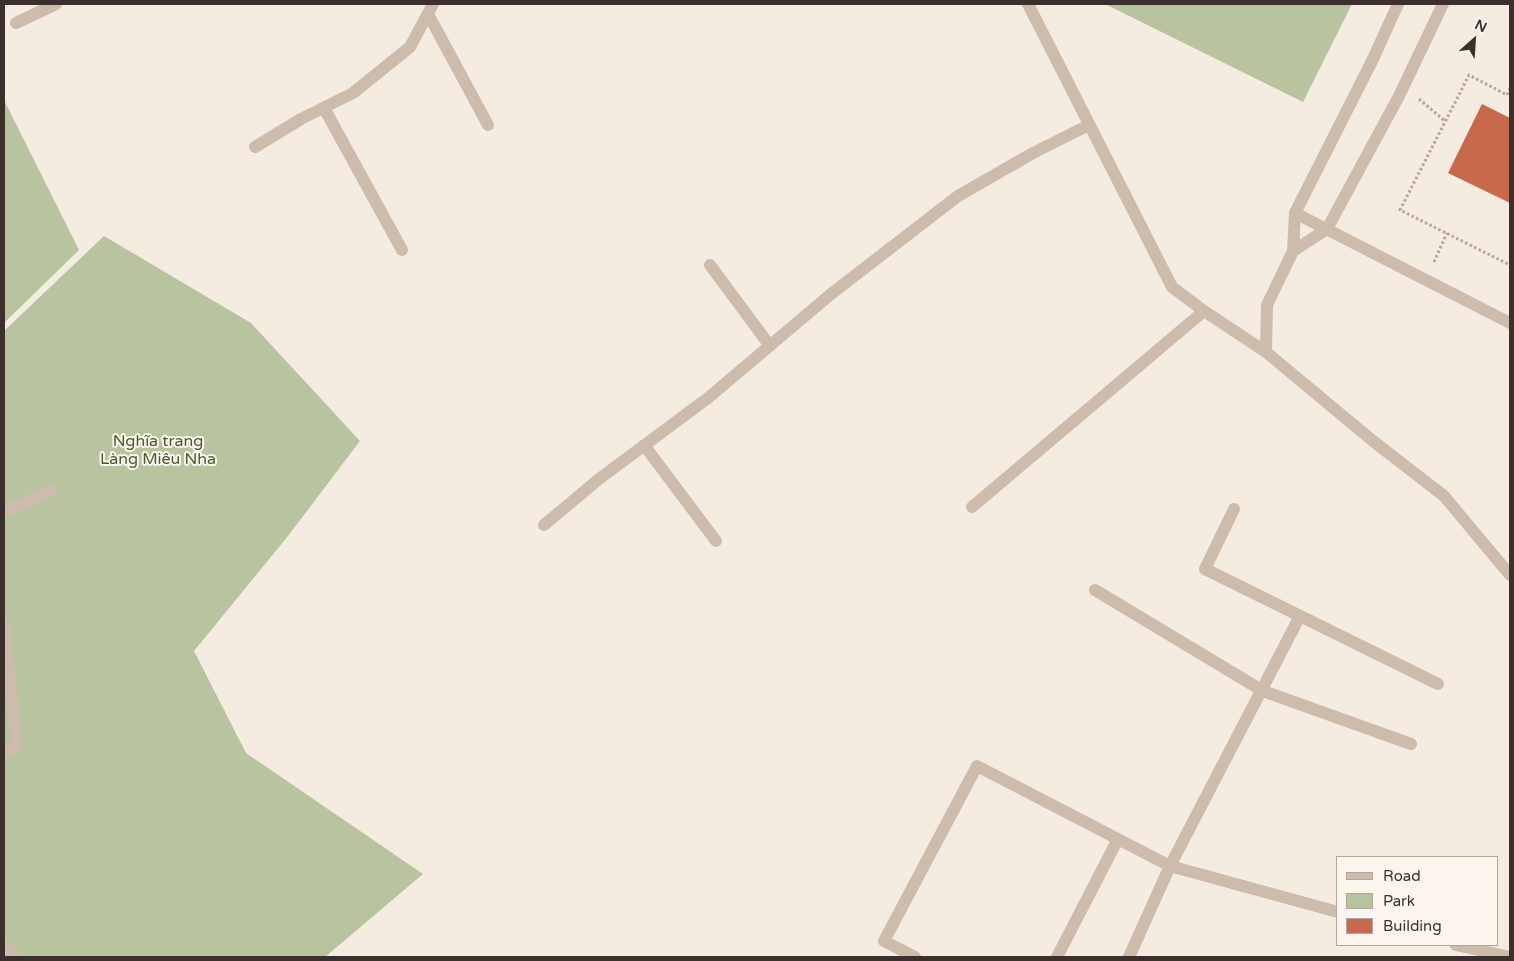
<!DOCTYPE html>
<html>
<head>
<meta charset="utf-8">
<style>
	body { margin:0 }
	#map { position:relative; width:1514px; height:961px; overflow:hidden; background:#f4ebe1; font-family:"Varela Round",sans-serif }
	canvas { display:block }
	.frame { position:absolute; inset:0; border:5px solid #3b302b; pointer-events:none }
	.legend { position:absolute; left:1336px; top:856px; width:162px; height:90px; box-sizing:border-box; background:#fbf5ee; border:1px solid #aea6a0; margin:0; padding:6px 9px; list-style:none; font-size:15px; color:#3b302b }
	.legend li { display:flex; align-items:center; gap:10px; height:25px }
	.legend b { width:25px; border:1px solid #aea6a0 }
	.north { position:absolute; left:1449px; top:15px; width:50px; height:50px; -webkit-text-stroke:4px #fbf5ee; paint-order:stroke; rotate:26deg; font-size:14px; font-weight:700; line-height:20px; text-align:center; color:#3b302b }
	.north::after { content:''; display:block; margin:auto; width:18px; height:22px; background:#3b302b; clip-path:polygon(50% 0,100% 100%,50% 72%,0 100%) }
</style>
</head>
<body>
<div id="map">
<canvas width="1514" height="961"></canvas>
<div class="frame"></div>
<ul class="legend">
<li><b style="height:6px;background:#cdbbac"></b>Road</li>
<li><b style="height:14px;background:#b8c4a0"></b>Park</li>
<li><b style="height:14px;background:#c8694b"></b>Building</li>
</ul>
<div class="north">N</div>
</div>
<script>
const ctx = document.querySelector('canvas').getContext('2d');
ctx.lineJoin = 'round';
function paint(path, color) { ctx.fillStyle = color; ctx.fill(path, 'evenodd'); }
const poly = rows => new Path2D(rows.map(r => 'M' + r).join(''));
function trace(path, color, width, dash) { ctx.strokeStyle = color; ctx.lineWidth = width; ctx.lineCap = dash ? 'butt' : 'round'; ctx.setLineDash(dash || []); ctx.stroke(path); }
function drawText(font, color, halo, rows, align = 'center') {
  ctx.font = font + ' "Varela Round",sans-serif'; ctx.lineWidth = 4; ctx.setLineDash([]); ctx.textBaseline = 'middle'; ctx.strokeStyle = halo; ctx.fillStyle = color; for (const [text, x, y, turn = 0] of rows) {
    ctx.save(); ctx.translate(x, y); ctx.rotate((+turn || 0) * Math.PI / 180); ctx.textAlign = isNaN(turn) ? turn : align; if (halo) ctx.strokeText(text, 0, 0); ctx.fillText(text, 0, 0); ctx.restore();
  }
}
paint(poly([
	[1105,4,1352,4,1303,102],
	[4,100,79,250,4,323],
	[104,236,251,323,360,441,288,536,194,651,246,753,423,874,325,957,4,957,4,331]
]), '#b8c4a0');
paint(poly([
	[1482,104,1510,118,1510,203,1448,173]
]), '#c8694b');
trace(poly([
	[1510,88,1507,95,1469,75,1400,210,1510,265],
	[1419,99,1445,121],
	[1434,262,1447,233]
]), '#b9a596', 3, [2.5, 2.5]);
trace(poly([
	[1028,4,1172,287,1204,311,1266,352,1373,441,1444,496,1510,575],
	[428,14,488,125],
	[16,23,56,4],
	[324,108,402,250],
	[255,147,301,119,353,93,410,47,433,4],
	[1295,213,1510,323],
	[1293,251,1327,229,1399,96,1443,4],
	[710,265,770,346],
	[1266,352,1267,305,1293,251,1295,213,1373,59,1398,4],
	[644,445,716,541],
	[972,507,1204,311],
	[1234,509,1205,569,1438,684],
	[4,511,51,491],
	[544,525,599,479,708,398,831,294,958,196,1033,153,1089,125],
	[1095,590,1263,691,1411,744],
	[4,624,17,744,4,754],
	[1456,945,1510,957],
	[4,946,16,957],
	[915,957,884,941,977,766,1170,866,1338,912],
	[1057,957,1118,839],
	[1129,957,1170,866,1300,616]
]), '#cdbbac', 12);
drawText('16px', '#4a5a2e', '#fbf5ee', [
	["Nghĩa trang",158,442],
	["Làng Miêu Nha",158,460]
]);
</script>
</body>
</html>
